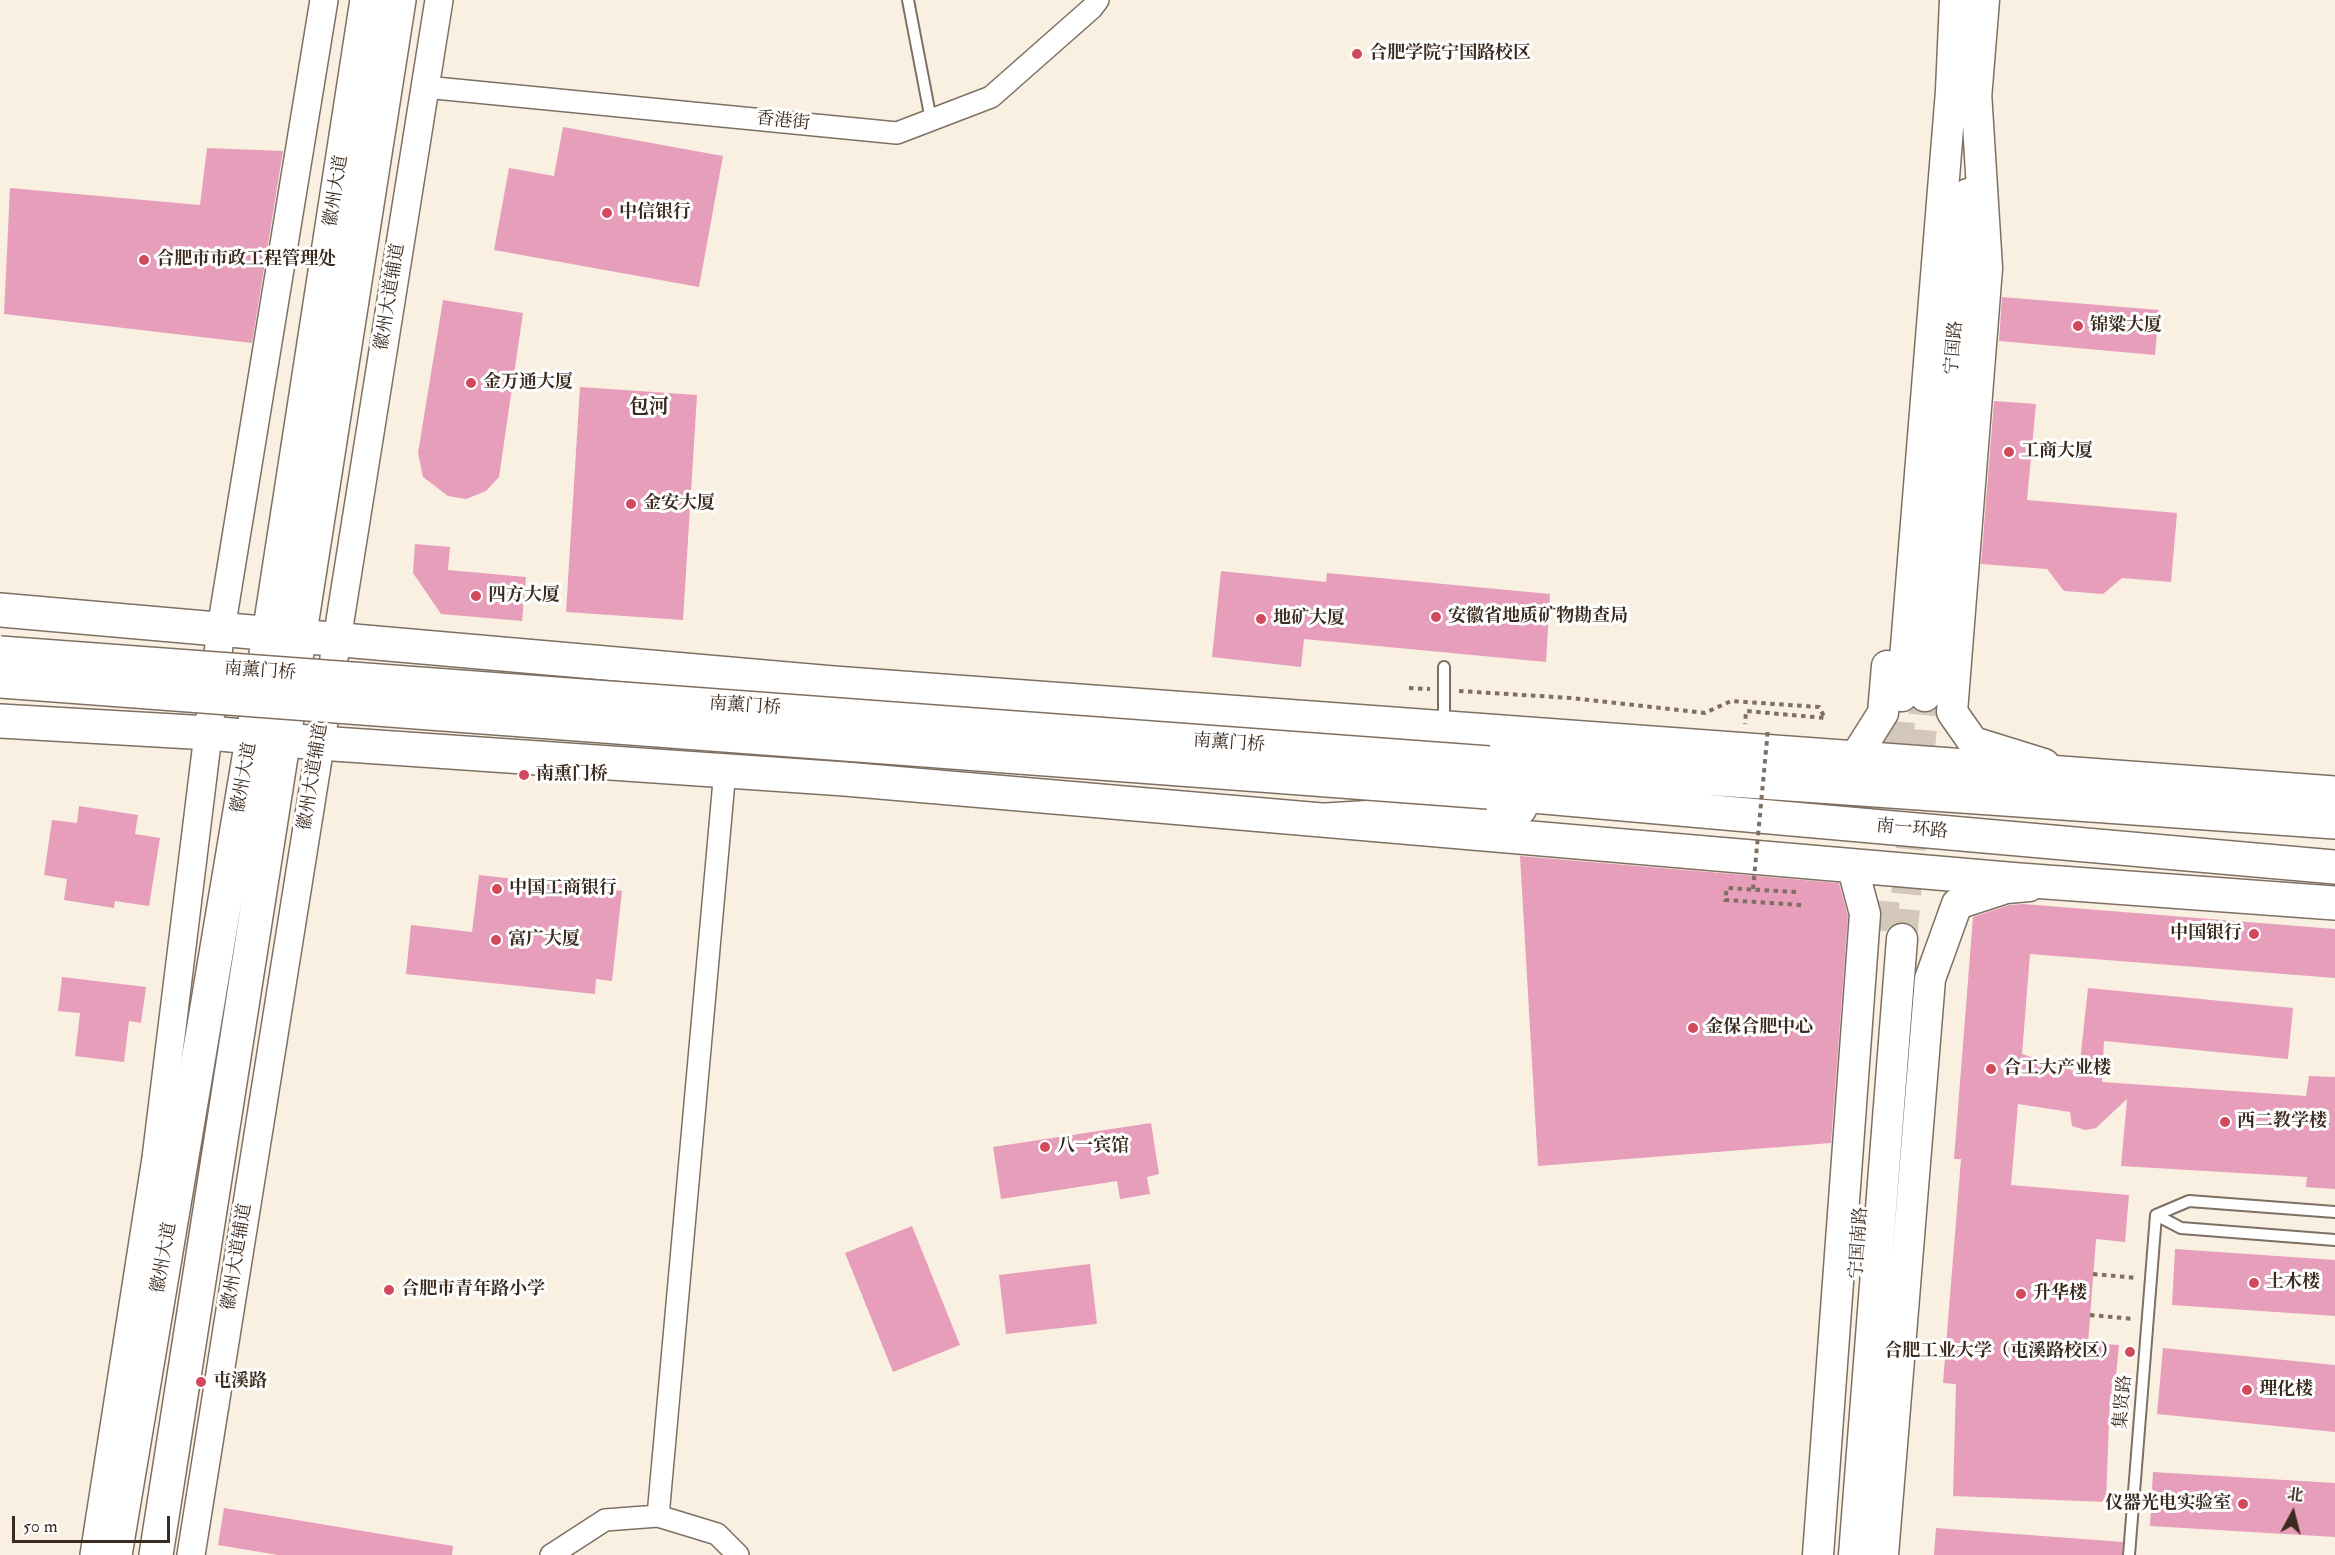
<!DOCTYPE html>
<html>
<head>
<meta charset="utf-8">
<style>
	body { margin:0 }
	#map { position:relative; width:2335px; height:1555px; overflow:hidden; background:#f9f0e1; font-family:"IM FELL Double Pica","Noto Serif SC",serif }
	canvas { display:block }
	.north { position:absolute; left:2263px; top:1483px; width:60px; height:60px; -webkit-text-stroke:4px #fff; paint-order:stroke; rotate:7deg; font-size:16px; font-weight:700; line-height:24px; text-align:center; color:#3b2a1e }
	.north::after { content:''; display:block; margin:auto; width:21px; height:27px; background:#3b2a1e; clip-path:polygon(50% 0,100% 100%,50% 72%,0 100%) }
	.scale { position:absolute; left:12px; top:1516px; width:158px; height:27px; box-sizing:border-box; border:3px solid #3b2a1e; border-top:0; padding-left:8px; font-size:18px; line-height:21px; white-space:nowrap; color:#3b2a1e; -webkit-text-stroke:4px #fff; paint-order:stroke }
</style>
</head>
<body>
<div id="map">
<canvas width="2335" height="1555"></canvas>
<div class="north">北</div>
<div class="scale">50 m</div>
</div>
<script>
const ctx = document.querySelector('canvas').getContext('2d');
ctx.lineJoin = 'round';
function paint(path, color) { ctx.fillStyle = color; ctx.fill(path, 'evenodd'); }
const poly = rows => new Path2D(rows.map(r => 'M' + r).join(''));
function trace(path, color, width, dash) { ctx.strokeStyle = color; ctx.lineWidth = width; ctx.lineCap = dash ? 'butt' : 'round'; ctx.setLineDash(dash || []); ctx.stroke(path); }
function drawText(font, color, halo, rows, align = 'center') {
  ctx.font = font + ' "IM FELL Double Pica","Noto Serif SC",serif'; ctx.lineWidth = 6; ctx.setLineDash([]); ctx.textBaseline = 'middle'; ctx.strokeStyle = halo; ctx.fillStyle = color; for (const [text, x, y, turn = 0] of rows) {
    ctx.save(); ctx.translate(x, y); ctx.rotate((+turn || 0) * Math.PI / 180); ctx.textAlign = isNaN(turn) ? turn : align; if (halo) ctx.strokeText(text, 0, 0); ctx.fillText(text, 0, 0); ctx.restore();
  }
}
paint(poly([
	[563,127,723,156,699,287,494,250,509,168,554,176],
	[207,148,283,151,252,343,4,314,10,188,200,205],
	[2002,297,2159,310,2155,355,1999,341],
	[443,300,523,313,499,477,486,491,466,499,448,496,423,477,418,453],
	[580,387,697,395,683,620,566,612],
	[1994,401,2036,404,2027,500,2177,513,2171,582,2122,578,2103,594,2064,591,2047,569,1981,564],
	[415,544,450,547,448,570,526,577,522,621,441,614,413,573],
	[1221,571,1326,582,1327,573,1550,594,1546,662,1304,639,1301,667,1212,657],
	[79,806,138,815,135,834,160,838,149,906,115,901,114,908,64,900,67,879,44,875,52,820,77,823],
	[1520,856,1839,883,1848,916,1831,1143,1538,1166],
	[479,875,622,891,612,981,596,979,595,994,406,974,411,925,472,932],
	[2023,904,2335,929,2335,978,2030,954,2022,1054,2075,1071,2077,1061,2080,1062,2088,988,2293,1008,2288,1059,2104,1041,2102,1082,2306,1096,2309,1076,2335,1077,2335,1189,2306,1187,2307,1177,2121,1166,2127,1099,2096,1128,2085,1130,2072,1126,2070,1112,2018,1104,2011,1185,2129,1195,2125,1242,2096,1239,2088,1343,2119,1345,2114,1397,2110,1396,2106,1502,1953,1496,1956,1384,1943,1383,1961,1159,1954,1159,1973,917,2009,905],
	[62,977,146,987,141,1023,129,1021,124,1062,75,1056,80,1013,58,1011],
	[1151,1123,1159,1174,1147,1177,1150,1194,1120,1199,1117,1181,1001,1199,993,1147],
	[912,1226,960,1345,893,1372,845,1253],
	[2175,1249,2335,1260,2335,1316,2172,1305],
	[1090,1264,1097,1324,1006,1334,999,1275],
	[2163,1348,2335,1365,2335,1432,2157,1414],
	[2153,1472,2335,1483,2335,1537,2150,1526],
	[224,1508,453,1546,452,1555,278,1555,218,1545],
	[1936,1528,2123,1542,2122,1555,1934,1555]
]), '#e79ebb');
trace(poly([
	[1882,931,1902,696],
	[1902,939,1925,696]
]), '#d3c8ba', 30, [30, 15]);
const service = poly([
	[908,0,931,120],
	[1444,667,1444,725],
	[2156,1215,2181,1228,2335,1240],
	[2156,1215,2189,1201,2335,1212],
	[2129,1555,2156,1215]
]);
const minor = poly([
	[425,87,897,133,991,97,1092,8,1098,0],
	[658,1516,725,770],
	[551,1555,605,1520,658,1516,717,1534,738,1555]
]);
const tertiary = poly([
	[94,1555,156,1158,221,629,324,0],
	[191,1555,439,0]
]);
const secondary = poly([
	[1976,92,1987,268,1952,712,1973,742,2044,764],
	[1975,111,1984,0],
	[1902,696,1951,91,1955,0],
	[1925,696,1968,194],
	[1854,759,1883,713,1887,666],
	[1818,1555,1865,914,1852,865],
	[1854,1555,1902,939],
	[1883,1555,1930,979,1957,904,2006,888,2029,886]
]);
const primary = poly([
	[0,610,833,683,2335,793],
	[266,654,367,0],
	[296,658,399,0],
	[0,721,209,733,319,743,845,779,2019,880,2335,903],
	[115,1555,256,716],
	[156,1555,287,718]
]);
const trunk = poly([
	[1370,723,1514,754],
	[1489,763,2335,822],
	[1488,792,2335,867],
	[1327,820,1520,808]
]);
trace(service, '#7e6f62', 14);
trace(minor, '#7e6f62', 24);
trace(tertiary, '#7e6f62', 30);
trace(secondary, '#7e6f62', 33);
trace(primary, '#7e6f62', 36);
trace(trunk, '#7e6f62', 36);
trace(poly([
	[1409,688,1430,689],
	[1459,691,1571,698,1705,713,1731,701,1819,707,1825,718,1746,711,1745,724],
	[1796,892,1727,888,1725,900,1801,905],
	[2093,1274,2137,1278],
	[2090,1315,2134,1319]
]), '#7e6f62', 4, [4.5, 4.5]);
trace(service, '#fff', 10);
trace(minor, '#fff', 21);
trace(tertiary, '#fff', 27);
trace(secondary, '#fff', 30);
trace(primary, '#fff', 33);
trace(trunk, '#fff', 33);
const trunkBridge = poly([
	[0,653,1489,763],
	[0,681,1488,792]
]);
trace(trunkBridge, '#7e6f62', 36, []);
trace(poly([
	[1753,889,1768,729]
]), '#7e6f62', 4, [4.5, 4.5]);
trace(trunkBridge, '#fff', 33);
for (const [x, y, r, color] of [
	[1357,54,6,"#d1495b"],
	[607,213,6,"#d1495b"],
	[144,260,6,"#d1495b"],
	[2078,326,6,"#d1495b"],
	[471,383,6,"#d1495b"],
	[2009,452,6,"#d1495b"],
	[631,504,6,"#d1495b"],
	[476,596,6,"#d1495b"],
	[1436,617,6,"#d1495b"],
	[1261,619,6,"#d1495b"],
	[524,775,6,"#d1495b"],
	[497,889,6,"#d1495b"],
	[2254,934,6,"#d1495b"],
	[496,940,6,"#d1495b"],
	[1693,1028,6,"#d1495b"],
	[1991,1069,6,"#d1495b"],
	[2225,1122,6,"#d1495b"],
	[1045,1147,6,"#d1495b"],
	[2254,1283,6,"#d1495b"],
	[389,1290,6,"#d1495b"],
	[2021,1294,6,"#d1495b"],
	[2130,1352,6,"#d1495b"],
	[201,1382,6,"#d1495b"],
	[2247,1390,6,"#d1495b"],
	[2243,1504,6,"#d1495b"]
]) { const dot = new Path2D(); dot.arc(x, y, r, 0, 2 * Math.PI); ctx.fillStyle = color; ctx.fill(dot); trace(dot, '#fff', 2); }
drawText('bold 18px', '#3b2a1e', '#fff', [
	["合肥学院宁国路校区",1369,54],
	["中信银行",619,213],
	["合肥市市政工程管理处",156,260],
	["锦粱大厦",2090,326],
	["金万通大厦",483,383],
	["工商大厦",2021,452],
	["金安大厦",643,504],
	["四方大厦",488,596],
	["安徽省地质矿物勘查局",1448,617],
	["地矿大厦",1273,619],
	["南熏门桥",536,775],
	["中国工商银行",509,889],
	["中国银行",2242,934,"right"],
	["富广大厦",508,940],
	["金保合肥中心",1705,1028],
	["合工大产业楼",2003,1069],
	["西二教学楼",2237,1122],
	["八一宾馆",1057,1147],
	["土木楼",2266,1283],
	["合肥市青年路小学",401,1290],
	["升华楼",2033,1294],
	["合肥工业大学（屯溪路校区）",2118,1352,"right"],
	["屯溪路",213,1382],
	["理化楼",2259,1390],
	["仪器光电实验室",2231,1504,"right"]
], 'left');
drawText('18px', '#3b2a1e', '#fff', [
	["香港街",783,122,6],
	["徽州大道",337,191,-81],
	["徽州大道辅道",391,297,-81],
	["宁国路",1955,348,-85],
	["南薰门桥",260,672,4],
	["南薰门桥",745,707,4],
	["南薰门桥",1229,744,4],
	["徽州大道辅道",314,777,-81],
	["徽州大道",245,778,-80],
	["南一环路",1912,830,5],
	["宁国南路",1860,1243,-86],
	["徽州大道辅道",238,1257,-81],
	["徽州大道",165,1258,-80],
	["集贤路",2124,1402,-85]
]);
drawText('bold 20px', '#3b2a1e', '#fff', [
	["包河",649,409]
]);
</script>
</body>
</html>
